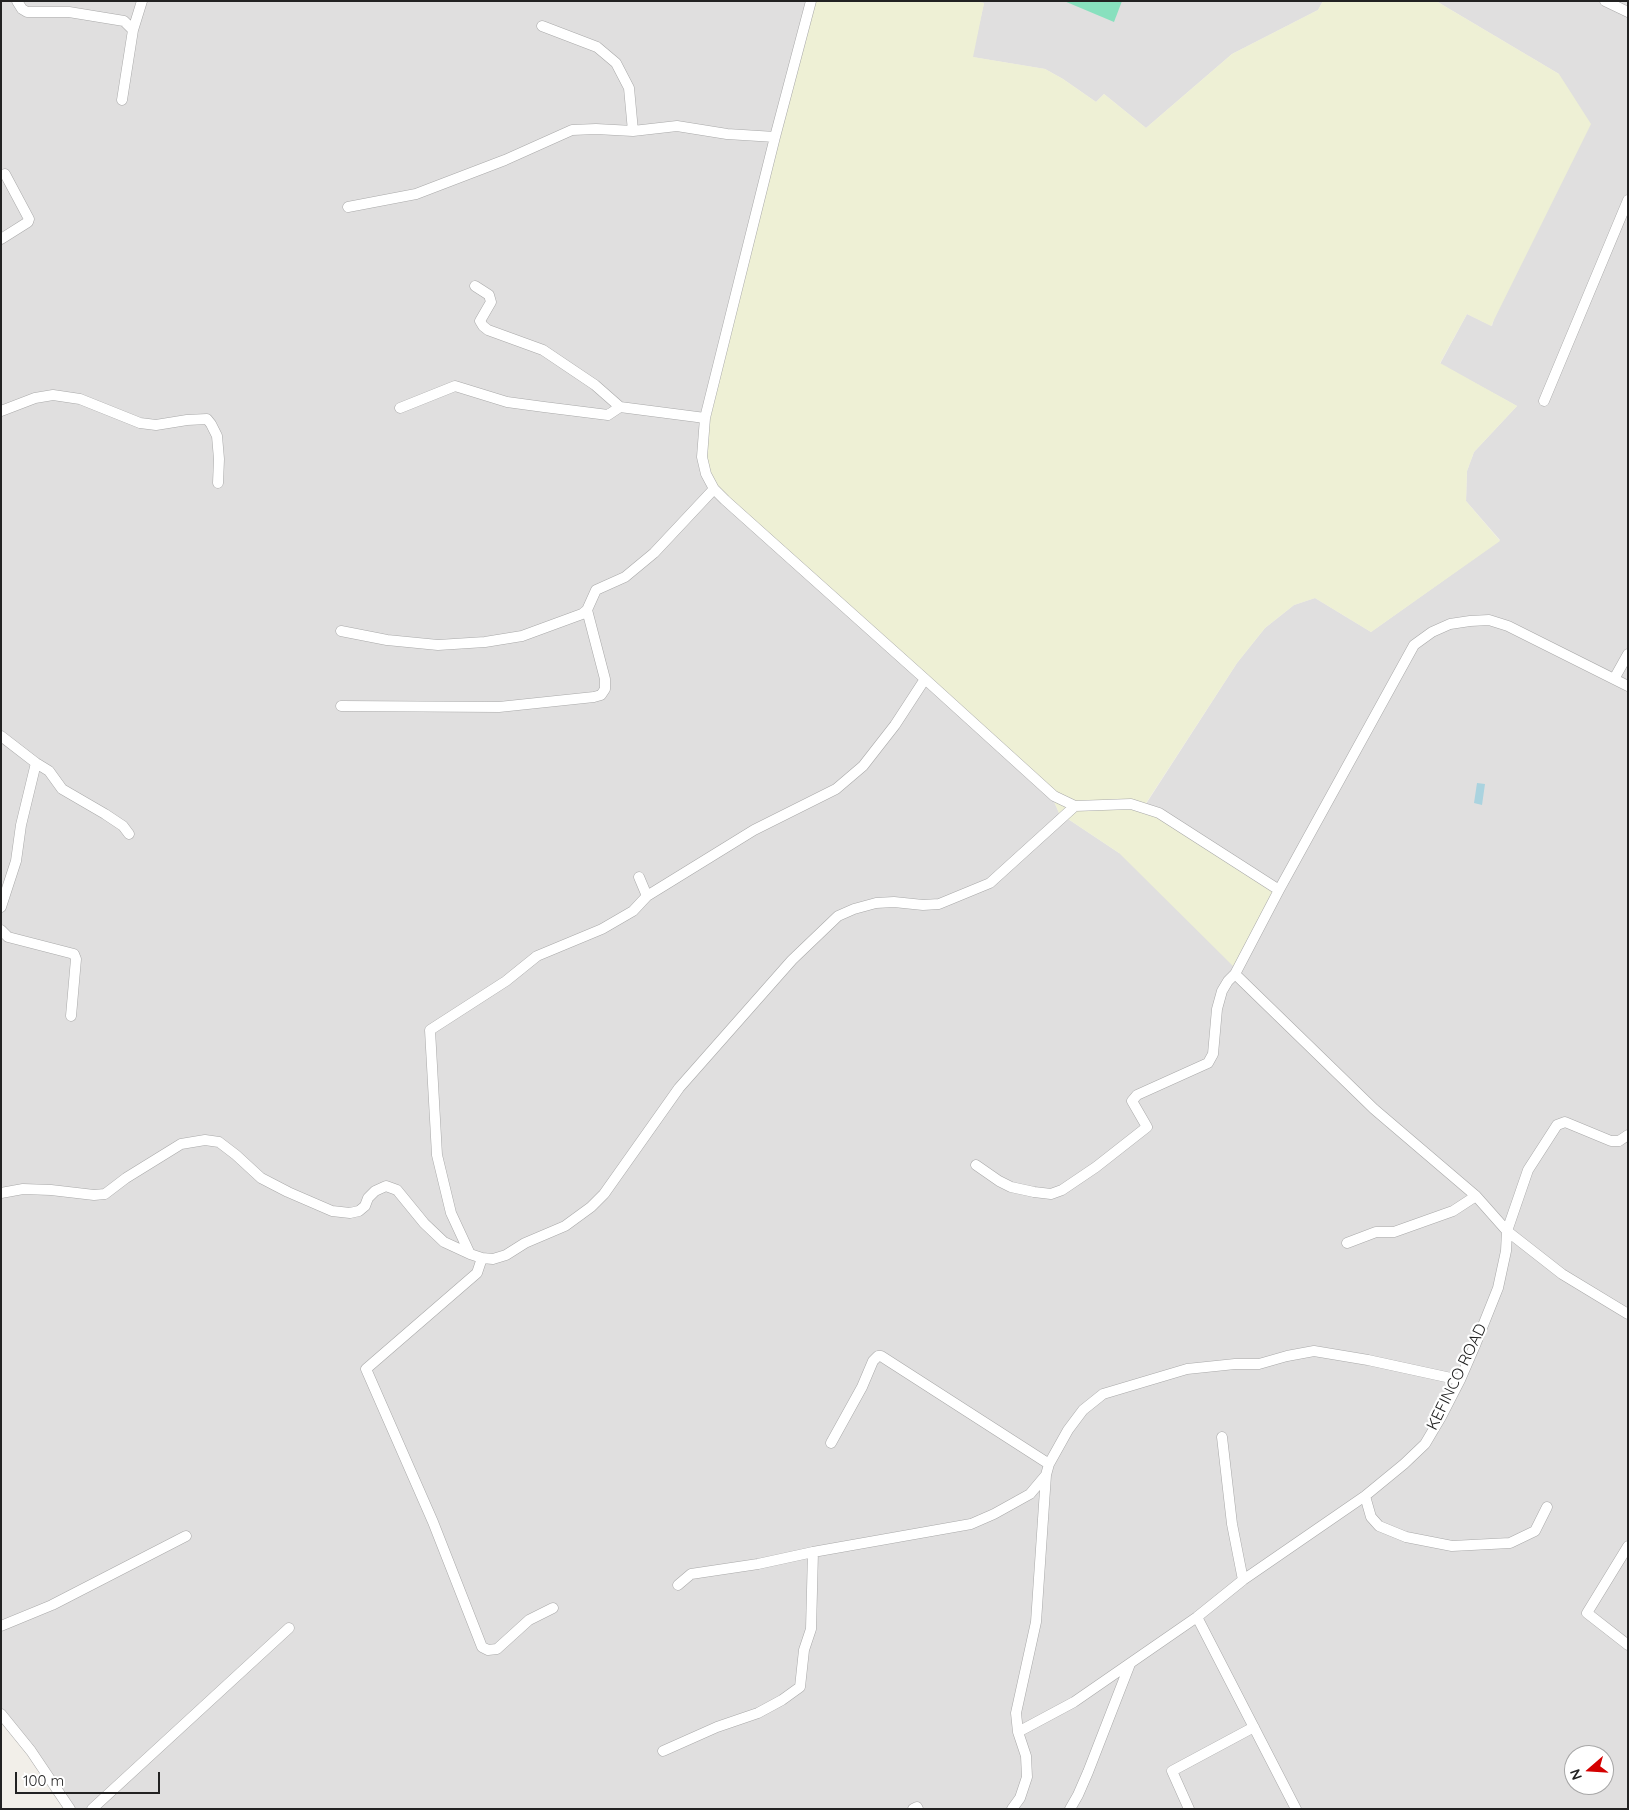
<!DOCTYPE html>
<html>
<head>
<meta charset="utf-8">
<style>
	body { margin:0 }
	#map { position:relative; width:1629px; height:1810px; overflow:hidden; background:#f2efe9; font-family:Quicksand,sans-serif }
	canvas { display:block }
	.frame { position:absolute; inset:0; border:2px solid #222; pointer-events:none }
	.north { position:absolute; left:1564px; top:1745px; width:50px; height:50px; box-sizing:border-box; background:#fff; border:1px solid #a7a7a7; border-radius:50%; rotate:251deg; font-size:14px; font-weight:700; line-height:20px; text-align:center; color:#222 }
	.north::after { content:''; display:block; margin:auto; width:18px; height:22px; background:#d40000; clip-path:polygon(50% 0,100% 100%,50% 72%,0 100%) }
	.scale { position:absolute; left:15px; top:1772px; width:145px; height:22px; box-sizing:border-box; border:2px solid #222; border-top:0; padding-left:6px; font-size:15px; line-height:18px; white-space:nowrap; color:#222; -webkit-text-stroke:4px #fff; paint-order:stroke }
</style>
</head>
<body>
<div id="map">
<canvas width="1629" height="1810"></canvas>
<div class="frame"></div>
<div class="north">N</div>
<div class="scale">100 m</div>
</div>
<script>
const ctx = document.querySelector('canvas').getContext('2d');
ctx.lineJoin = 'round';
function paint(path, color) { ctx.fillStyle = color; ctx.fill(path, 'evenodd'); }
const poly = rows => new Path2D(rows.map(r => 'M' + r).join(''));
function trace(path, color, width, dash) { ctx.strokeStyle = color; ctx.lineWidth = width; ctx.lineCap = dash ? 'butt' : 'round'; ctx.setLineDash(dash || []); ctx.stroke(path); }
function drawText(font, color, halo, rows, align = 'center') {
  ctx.font = font + ' Quicksand,sans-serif'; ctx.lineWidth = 4.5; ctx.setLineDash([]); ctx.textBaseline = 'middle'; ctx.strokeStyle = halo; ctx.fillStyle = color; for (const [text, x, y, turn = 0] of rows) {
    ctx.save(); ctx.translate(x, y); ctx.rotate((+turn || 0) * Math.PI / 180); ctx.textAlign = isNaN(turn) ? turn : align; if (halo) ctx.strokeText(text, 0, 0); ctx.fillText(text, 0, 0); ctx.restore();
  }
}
paint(poly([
	[1,1,810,1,1052,797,1059,813,1119,853,1146,804,1237,663,1265,628,1294,605,1315,598,1371,632,1500,540,1466,501,1467,471,1474,452,1517,406,1440,364,1467,314,1492,326,1559,74,1436,1,1628,1,1628,1809,69,1809,1,1715],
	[1574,1755,1604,1755,1604,1785,1574,1785],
	[973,1,1323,1,1318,10,1232,54,1146,128,1104,94,1096,102,1063,79,1045,69,972,57,984,3]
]), '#e0dfdf');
paint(poly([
	[810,1,973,1,984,3,973,57,1045,69,1063,79,1096,102,1104,94,1146,128,1232,54,1318,10,1323,1,1436,1,1559,74,1591,124,1491,326,1467,314,1440,363,1517,406,1474,452,1467,471,1466,501,1500,541,1371,632,1315,598,1294,605,1265,628,1237,663,1146,803,1279,888,1236,969,1119,853,1059,813,1052,797,723,500,704,472,705,416]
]), '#eef0d5');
paint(poly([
	[1064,1,1122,1,1114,22]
]), '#88e0be');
paint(poly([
	[1477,783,1485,784,1482,805,1474,803]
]), '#aad3df');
const minor = poly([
	[17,1,22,9,27,12,69,12,124,21,133,30,122,100],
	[811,1,775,137,705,418,702,457,706,474,714,489,725,500,925,679,1054,796,1075,806,1131,804,1159,813,1279,890],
	[1605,1,1628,12],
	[542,26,597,47,616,63,629,88,633,131,677,126,727,134,775,137],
	[133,30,142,1],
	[348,207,416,194,505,160,572,130,596,129,633,131],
	[1,239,28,222,29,219,5,174],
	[475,286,489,295,491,302,480,321,483,326,488,330,543,350,595,385,620,407,705,418],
	[1544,401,1628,200],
	[400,408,455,386,507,402,544,407,608,415,620,407],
	[1,411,35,398,53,395,80,399,140,423,156,425,187,420,207,419,211,424,217,436,219,459,218,483],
	[341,631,387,640,438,645,485,642,522,636,582,614,587,610,596,590,625,577,654,553,714,489],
	[1614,679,1628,654],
	[341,706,499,707,594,697,601,695,605,689,605,679,587,610],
	[1,736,36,763,49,771,62,789,105,814,123,826,129,834],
	[639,877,647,896],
	[1,907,16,861,21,825,36,763],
	[1,930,8,937,74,954,76,959,71,1016],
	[1235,974,1374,1109,1476,1196,1507,1231,1562,1274,1628,1314],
	[976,1165,999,1181,1011,1187,1034,1192,1051,1194,1062,1190,1096,1167,1147,1127,1132,1101,1137,1095,1208,1063,1213,1054,1217,1009,1222,991,1228,981,1235,974,1279,890,1414,645,1432,632,1450,624,1470,621,1489,620,1508,626,1628,686],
	[1,1193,23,1189,51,1190,94,1195,105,1194,126,1178,181,1144,205,1140,219,1142,236,1155,261,1178,288,1192,332,1211,350,1213,359,1211,365,1206,368,1198,375,1191,386,1186,397,1190,424,1223,444,1242,470,1254,482,1258,493,1259,506,1255,525,1243,565,1226,591,1207,604,1194,679,1088,792,960,838,916,854,909,876,903,894,902,923,905,939,904,990,883,1075,806],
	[1347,1243,1376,1232,1394,1232,1453,1211,1476,1196],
	[470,1254,451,1213,437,1155,430,1030,506,981,537,956,602,929,633,911,647,896,754,830,836,789,863,766,895,725,925,679],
	[482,1258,477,1273,366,1369,433,1522,482,1647,488,1650,497,1649,529,1620,553,1608],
	[1222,1437,1232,1524,1243,1580],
	[831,1443,862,1387,873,1361,878,1356,881,1356,1049,1464],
	[1365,1496,1371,1517,1379,1526,1406,1537,1452,1546,1510,1543,1535,1531,1547,1507],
	[1628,1546,1587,1613,1628,1645],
	[678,1585,691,1574,758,1564,813,1552,971,1524,994,1514,1030,1494,1046,1475,1049,1464,1068,1430,1083,1410,1103,1394,1187,1369,1235,1364,1259,1364,1287,1356,1314,1351,1368,1360,1460,1380],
	[1197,1617,1296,1809],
	[1,1626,52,1605,186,1536],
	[1,1714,31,1751,70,1809],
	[1018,1732,1074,1702,1197,1617,1243,1580,1365,1496,1404,1464,1425,1444,1441,1417,1460,1380,1476,1343,1498,1288,1506,1251,1507,1231,1528,1170,1557,1125,1565,1122,1611,1141,1619,1141,1628,1135],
	[663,1751,717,1727,758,1713,782,1700,800,1687,804,1650,811,1629,813,1552],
	[92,1809,289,1628],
	[913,1809,917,1807,918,1809],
	[1012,1809,1020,1798,1027,1777,1026,1756,1018,1732,1016,1713,1036,1622,1046,1475],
	[1070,1809,1078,1795,1088,1772,1130,1664],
	[1189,1809,1172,1771,1254,1727]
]);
trace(minor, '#a9a9a9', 11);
trace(minor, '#fff', 10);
drawText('16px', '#222', '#fff', [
	["KEFINCO ROAD",1457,1377,-64]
]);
</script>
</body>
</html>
